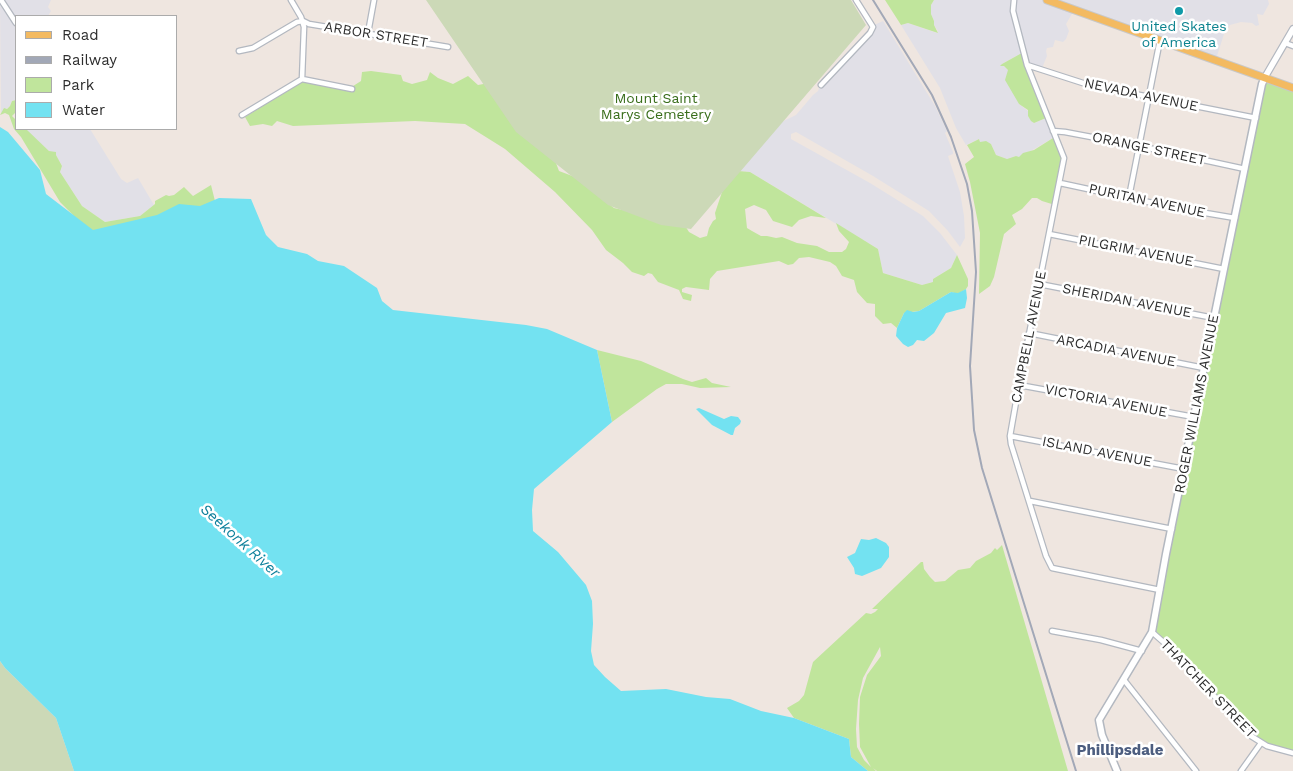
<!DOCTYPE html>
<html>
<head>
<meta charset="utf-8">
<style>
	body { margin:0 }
	#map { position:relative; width:1293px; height:771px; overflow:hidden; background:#efe6e0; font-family:"Work Sans",sans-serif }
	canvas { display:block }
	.legend { position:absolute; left:15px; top:15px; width:162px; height:115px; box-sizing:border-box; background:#fff; border:1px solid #ababab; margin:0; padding:6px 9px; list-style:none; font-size:15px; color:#2d2d2d }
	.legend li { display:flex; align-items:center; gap:10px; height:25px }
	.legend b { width:25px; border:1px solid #ababab }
</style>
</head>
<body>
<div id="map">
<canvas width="1293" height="771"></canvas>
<ul class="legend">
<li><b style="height:6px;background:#f3ba61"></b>Road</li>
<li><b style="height:6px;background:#a2a8b7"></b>Railway</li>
<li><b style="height:14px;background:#c0e59c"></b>Park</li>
<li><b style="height:14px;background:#73e2f1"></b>Water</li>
</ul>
</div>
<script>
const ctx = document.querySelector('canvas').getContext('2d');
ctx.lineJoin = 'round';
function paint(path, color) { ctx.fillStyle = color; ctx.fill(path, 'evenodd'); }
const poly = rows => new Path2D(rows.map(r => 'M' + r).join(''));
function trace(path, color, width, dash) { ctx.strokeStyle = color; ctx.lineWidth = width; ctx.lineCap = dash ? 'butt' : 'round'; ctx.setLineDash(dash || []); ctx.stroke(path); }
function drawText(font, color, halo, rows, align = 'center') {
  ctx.font = font + ' "Work Sans",sans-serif'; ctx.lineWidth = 5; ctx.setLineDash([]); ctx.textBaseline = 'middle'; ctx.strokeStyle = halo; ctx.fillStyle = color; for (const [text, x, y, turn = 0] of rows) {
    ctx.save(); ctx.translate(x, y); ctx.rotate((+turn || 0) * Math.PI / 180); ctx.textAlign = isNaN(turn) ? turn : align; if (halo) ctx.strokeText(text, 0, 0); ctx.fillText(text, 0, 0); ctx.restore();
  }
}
paint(poly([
	[0,0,51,0,48,7,51,11,48,16,16,16,16,100,12,101,10,106,1,113],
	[934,0,1268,0,1269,4,1263,15,1257,14,1259,25,1256,26,1252,23,1241,22,1230,25,1224,34,1216,59,1073,12,1066,24,1069,31,1066,39,1063,42,1055,40,1053,47,1047,48,1046,51,1047,56,1042,68,1030,66,1024,54,1020,54,1002,64,1001,66,1004,66,1008,70,1019,104,1028,111,1028,116,1034,123,1046,118,1053,138,1019,158,1016,156,1007,159,996,155,991,144,980,142,979,139,966,145,956,128,940,88,901,25,908,23,937,33,938,31,934,25,934,21,931,14,931,5],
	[883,21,935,106,947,131,945,133,953,152,953,154,948,156,960,192,964,216,965,238,960,247,948,231,929,211,873,176,796,132,791,134,791,139,870,183,923,216,940,233,957,255,951,268,933,279,933,282,922,285,883,273,878,249,750,172,738,171,769,128,796,115,813,95,818,91,821,82,832,70,868,34,872,26],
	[24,129,90,129,121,179,127,183,138,178,154,205,140,216,105,222,82,206,60,172,62,166,56,155,49,151]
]), '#e1e0e7');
paint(poly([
	[885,0,934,0,931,5,931,14,934,21,934,25,938,33,908,23,901,25],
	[1020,54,1024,54,1046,118,1034,123,1031,121,1028,116,1028,110,1019,104,1005,80,1008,70,1004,66,1000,66,1002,64],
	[371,71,401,75,403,81,412,84,427,80,430,72,438,78,453,84,468,76,478,85,494,82,556,163,559,171,575,177,614,208,684,224,689,232,700,238,707,236,709,228,713,221,716,219,715,213,723,189,738,171,750,172,826,218,811,216,799,220,792,227,773,221,766,210,754,205,745,209,747,228,752,231,761,236,767,236,776,238,782,237,797,243,817,246,829,252,842,252,846,249,849,242,839,231,836,223,878,249,883,273,922,285,933,282,933,279,951,268,957,255,968,279,968,286,966,289,958,294,951,292,919,311,904,313,897,328,891,323,883,324,875,316,875,304,867,303,857,292,854,280,842,276,836,266,830,262,809,257,799,258,793,264,788,265,779,261,717,271,710,279,709,290,686,287,682,289,682,292,692,295,691,301,683,299,679,290,658,282,652,274,648,273,644,276,632,272,623,263,606,250,592,230,555,192,505,149,465,124,415,121,293,126,277,121,272,126,263,124,250,126,245,117,302,81,350,88,361,81,362,72],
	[1266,80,1293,88,1293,756,1261,746,1193,673,1153,634],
	[16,100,16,112,12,116,16,120,16,129,27,130,49,151,56,152,56,155,62,166,60,172,82,206,105,222,140,216,155,204,155,201,166,195,169,196,174,195,184,187,193,196,211,185,216,205,106,238,98,229,92,234,60,202,21,137,14,129,9,115,5,113,0,115,4,108,7,109,10,106,12,101],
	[1053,138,1063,161,1055,205,1042,201,1037,198,1032,198,1022,209,1012,215,1016,224,1004,234,994,277,990,286,979,294,980,233,970,182,965,164,974,157,967,145,979,139,980,142,986,141,991,144,996,155,1007,159,1016,156,1019,157,1023,153,1034,150],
	[597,350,641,361,683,379,692,382,706,378,712,383,731,387,700,388,682,384,666,384,657,389,612,422],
	[1002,545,1068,771,877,771,873,768,876,771,868,771,851,757,849,739,794,718,787,708,799,701,804,695,813,662,866,613,871,614,875,612,878,609,872,609,921,562,923,562,924,569,930,577,935,582,945,581,958,570,970,568,976,561,991,553,995,548,997,550],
	[880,647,881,656,867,675,860,697,859,724,860,747,871,767,864,760,857,747,856,729,858,700,863,678]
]), '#c0e59c');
paint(poly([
	[426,0,851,0,866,25,691,229,661,225,608,205,516,132],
	[0,661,5,668,56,718,74,771,0,771]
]), '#ccd9b7');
paint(poly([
	[0,127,8,132,40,170,46,194,93,230,157,215,179,204,200,206,219,198,251,199,266,235,278,247,307,254,318,261,344,266,377,288,382,301,393,310,526,325,547,329,597,350,612,422,534,489,532,510,533,531,558,552,586,585,592,601,593,624,591,651,594,665,605,677,621,691,666,689,706,697,730,699,761,711,794,718,849,739,851,757,868,771,74,771,56,718,5,668,0,661],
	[966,289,967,298,965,308,946,313,934,333,924,341,917,340,913,345,908,347,903,344,896,336,897,328,904,313,907,310,913,312,919,311,951,292,958,293],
	[699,408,724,419,731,416,738,417,741,421,740,424,735,428,733,435,731,435,712,425,696,409],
	[876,538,886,543,889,547,889,557,881,568,862,576,855,574,854,568,847,557,855,553,861,539,869,540]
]), '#73e2f1');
const minor = poly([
	[1,0,16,23],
	[291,0,301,17,304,27,302,79],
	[1014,0,1013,11,1027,65,1064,158,1019,385,1010,436,1011,444,1046,556,1052,568,1160,590],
	[368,33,374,0],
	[1285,43,1293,46],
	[239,51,253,48,297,22,303,21,309,24,448,47],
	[1027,65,1089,85,1256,118],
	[821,85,870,33,873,27,856,0],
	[242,115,302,79,352,89],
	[1053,131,1065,132,1139,146,1245,169],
	[1060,183,1176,208,1235,218],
	[1129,197,1160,40],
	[1049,234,1224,269],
	[1039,284,1214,318],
	[1029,333,1204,368],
	[1019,385,1194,417],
	[1010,436,1184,469],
	[1030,501,1172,529],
	[1052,631,1101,640,1142,651],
	[1152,632,1169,647,1251,736,1267,746,1293,753],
	[1124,680,1196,771],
	[1241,771,1261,743]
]);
const tertiary = poly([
	[1265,77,1293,29]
]);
const secondary = poly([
	[1117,771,1102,735,1099,720,1152,632,1166,554,1224,269,1262,84,1265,77]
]);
const primary = poly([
	[1047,0,1293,88]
]);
trace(minor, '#b3b8c0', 7);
trace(tertiary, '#b3b8c0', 8);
trace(secondary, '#b3b8c0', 9);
trace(primary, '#c8c8c8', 9);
trace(minor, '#fff', 4.5);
trace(tertiary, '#fff', 5.5);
trace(secondary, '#fff', 6);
trace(primary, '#f3ba61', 7);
trace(poly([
	[873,0,932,95,951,137,967,184,972,211,976,272,970,366,974,430,982,468,1076,771]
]), '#a2a8b7', 2);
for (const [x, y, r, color] of [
	[1179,11,5,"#0f9aa8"]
]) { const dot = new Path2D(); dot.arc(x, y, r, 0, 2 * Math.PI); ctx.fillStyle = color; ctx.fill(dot); trace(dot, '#fff', 2); }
drawText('14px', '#0d838f', '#fff', [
	["United Skates",1179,27],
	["of America",1179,43]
]);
drawText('14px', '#2d2d2d', '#fff', [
	["ARBOR STREET",376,35,9],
	["NEVADA AVENUE",1141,95,12],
	["ORANGE STREET",1149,149,12],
	["PURITAN AVENUE",1147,201,12],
	["PILGRIM AVENUE",1136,251,11],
	["SHERIDAN AVENUE",1127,301,11],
	["CAMPBELL AVENUE",1029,337,-79],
	["ARCADIA AVENUE",1116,351,11],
	["VICTORIA AVENUE",1106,401,11],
	["ROGER WILLIAMS AVENUE",1197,404,-79],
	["ISLAND AVENUE",1097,452,11],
	["THATCHER STREET",1208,689,46]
]);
drawText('14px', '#386d1a', '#fff', [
	["Mount Saint",656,99],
	["Marys Cemetery",656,115]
]);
drawText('italic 15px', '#0c7f9b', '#fff', [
	["Seekonk River",240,541,42]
]);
drawText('bold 15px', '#4c5d7f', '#fff', [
	["Phillipsdale",1120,751]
]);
</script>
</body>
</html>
